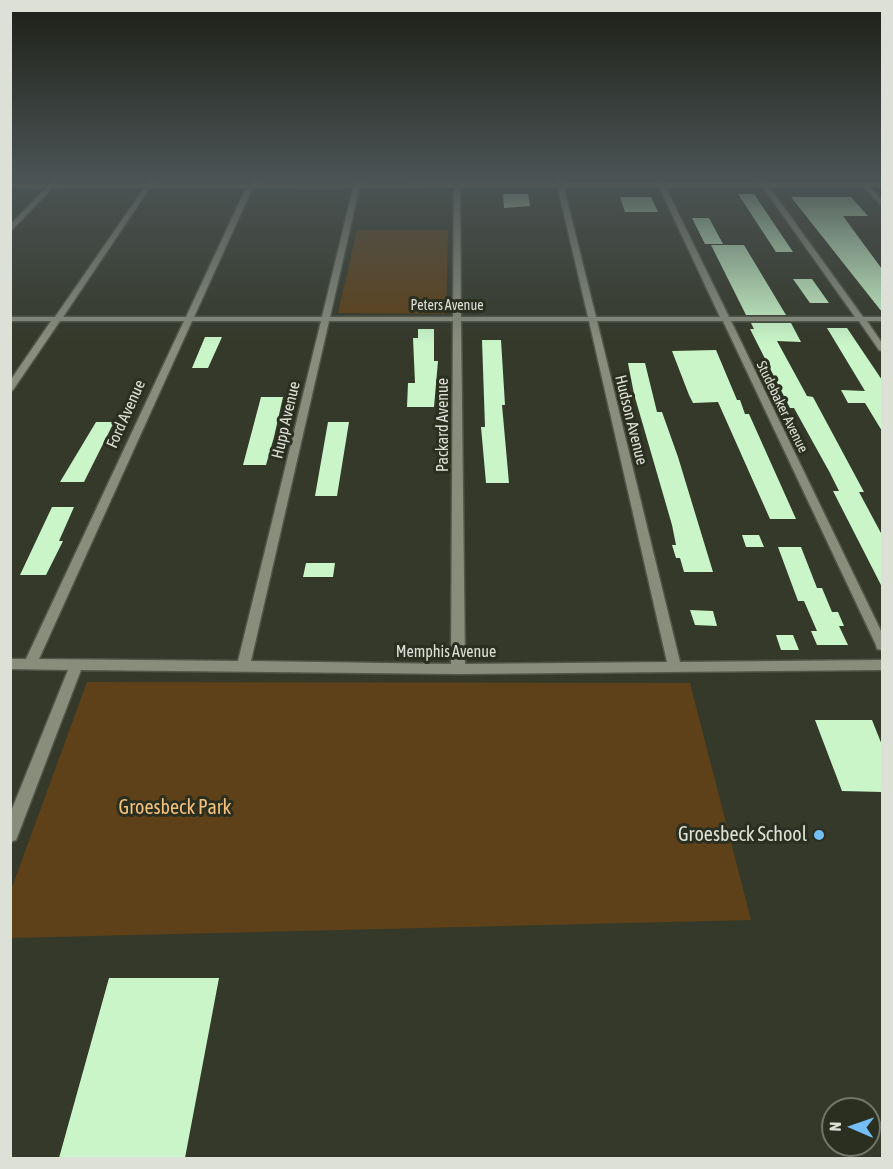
<!DOCTYPE html>
<html>
<head>
<meta charset="utf-8">
<style>
	body { margin:0 }
	#map { position:relative; width:893px; height:1169px; overflow:hidden; background:#35392a; font-family:"Asap Condensed",sans-serif }
	canvas { display:block }
	.frame { position:absolute; inset:0; border:12px solid #dde0d6; pointer-events:none }
	.north { position:absolute; left:821px; top:1097px; width:60px; height:60px; box-sizing:border-box; background:#2b2f20; border:2px solid #727669; border-radius:50%; rotate:272deg; font-size:16px; font-weight:700; line-height:24px; text-align:center; color:#dde0d6 }
	.north::after { content:''; display:block; margin:auto; width:21px; height:27px; background:#74c0f6; clip-path:polygon(50% 0,100% 100%,50% 72%,0 100%) }
</style>
</head>
<body>
<div id="map">
<canvas width="893" height="1169"></canvas>
<div class="frame"></div>
<div class="north">N</div>
</div>
<script>
const ctx = document.querySelector('canvas').getContext('2d');
ctx.lineJoin = 'round';
function paint(path, color) { ctx.fillStyle = color; ctx.fill(path, 'evenodd'); }
const poly = rows => new Path2D(rows.map(r => 'M' + r).join(''));
function trace(path, color, width, dash) { ctx.strokeStyle = color; ctx.lineWidth = width; ctx.lineCap = dash ? 'butt' : 'round'; ctx.setLineDash(dash || []); ctx.stroke(path); }
function drawText(font, color, halo, rows, align = 'center') {
  ctx.font = font + ' "Asap Condensed",sans-serif'; ctx.lineWidth = 6; ctx.setLineDash([]); ctx.textBaseline = 'middle'; ctx.strokeStyle = halo; ctx.fillStyle = color; for (const [text, x, y, turn = 0] of rows) {
    ctx.save(); ctx.translate(x, y); ctx.rotate((+turn || 0) * Math.PI / 180); ctx.textAlign = isNaN(turn) ? turn : align; if (halo) ctx.strokeText(text, 0, 0); ctx.fillText(text, 0, 0); ctx.restore();
  }
}
paint(poly([
	[357,230,448,230,446,314,338,313],
	[87,682,690,683,751,920,11,938,11,890]
]), '#5e4118');
paint(poly([
	[503,194,528,194,530,206,504,208],
	[738,194,754,194,793,252,776,252],
	[620,197,651,197,658,212,625,212],
	[791,197,851,197,868,216,843,216,882,269,882,312],
	[692,218,709,218,723,244,705,244],
	[711,245,744,245,786,315,746,315],
	[793,279,812,279,829,303,810,303],
	[751,323,791,323,801,342,777,341,807,396,813,397,864,492,859,492,882,535,882,587,833,491,839,491,830,473,794,408,790,408,750,329,754,329],
	[827,328,847,328,882,380,882,431,865,403,848,403,841,390,865,391],
	[418,329,434,329,434,361,438,361,434,407,407,407,408,383,415,383,413,338,418,338],
	[205,337,222,337,208,368,192,368],
	[482,340,501,340,505,405,502,405,509,483,486,483,481,427,485,427],
	[716,350,737,400,740,400,745,414,749,414,796,519,770,519,718,402,693,403,689,395,672,351],
	[628,363,645,363,657,412,662,412,678,457,713,572,684,572,680,558,676,558,672,545,676,545,672,525,634,394],
	[261,397,283,397,274,437,266,465,243,465],
	[96,422,114,422,84,482,60,482],
	[328,422,349,422,337,496,315,496],
	[52,507,74,507,59,541,63,541,46,575,20,575],
	[742,535,759,535,764,547,746,547],
	[778,547,801,547,817,588,822,588,832,612,838,612,844,626,839,626,848,645,817,645,811,631,817,631,804,601,798,601],
	[306,563,335,563,333,577,303,577],
	[690,610,713,611,717,626,695,625],
	[776,635,793,635,799,650,781,650],
	[815,720,872,720,882,745,882,792,842,791],
	[109,978,219,978,185,1158,59,1158]
]), '#c9f5c8');
const street = poly([
	[54,180,60,180,10,232,10,225,54,180],
	[152,180,159,180,151,186,63,317,186,317,247,186,253,180,259,180,253,187,194,317,322,317,355,180,361,180,330,317,453,317,454,180,460,180,461,317,588,317,556,180,562,180,596,317,720,317,656,180,662,180,729,317,855,317,758,180,764,180,863,317,882,317,882,321,867,321,882,343,882,351,879,350,859,321,731,321,882,633,882,650,877,649,876,645,723,321,597,321,680,662,882,660,882,670,458,674,81,670,18,835,16,840,10,842,10,814,68,670,10,669,10,659,26,659,184,321,60,321,13,390,10,391,10,381,51,321,10,321,10,317,55,317,147,184,152,180],
	[192,321,321,321,238,661,39,659,192,321],
	[329,321,453,321,451,664,251,661,329,321],
	[461,321,589,321,667,662,465,664,461,321],
	[864,185,868,185,882,200,882,205,880,204,864,187,864,185]
]);
const primary = poly([
	[882,183,882,187,10,188,10,184,882,183]
]);
trace(street, '#525649', 3);
trace(primary, '#525649', 3);
paint(street, '#888d7c');
paint(primary, '#a19552');
const sky = ctx.createLinearGradient(0, 0, 0, 344);
sky.addColorStop(0, '#1d1f17');
sky.addColorStop(0.52, '#4b5455');
sky.addColorStop(1, '#4b545500');
ctx.fillStyle = sky;
ctx.fillRect(0, 0, 893, 344);
for (const [x, y, r, color] of [
	[819,835,6,"#74c0f6"]
]) { const dot = new Path2D(); dot.arc(x, y, r, 0, 2 * Math.PI); ctx.fillStyle = color; ctx.fill(dot); trace(dot, '#2b2f20', 2); }
drawText('14px', '#dde0d6', '#2b2f20', [
	["Peters Avenue",447,306],
	["Studebaker Avenue",782,407,64]
]);
drawText('16px', '#dde0d6', '#2b2f20', [
	["Ford Avenue",126,414,-66],
	["Hupp Avenue",286,420,-77],
	["Hudson Avenue",631,420,76],
	["Packard Avenue",443,425,-90],
	["Memphis Avenue",446,652]
]);
drawText('20px', '#f6c07d', '#2b2f20', [
	["Groesbeck Park",175,808]
]);
drawText('20px', '#dde0d6', '#2b2f20', [
	["Groesbeck School",807,835]
], 'right');
</script>
</body>
</html>
